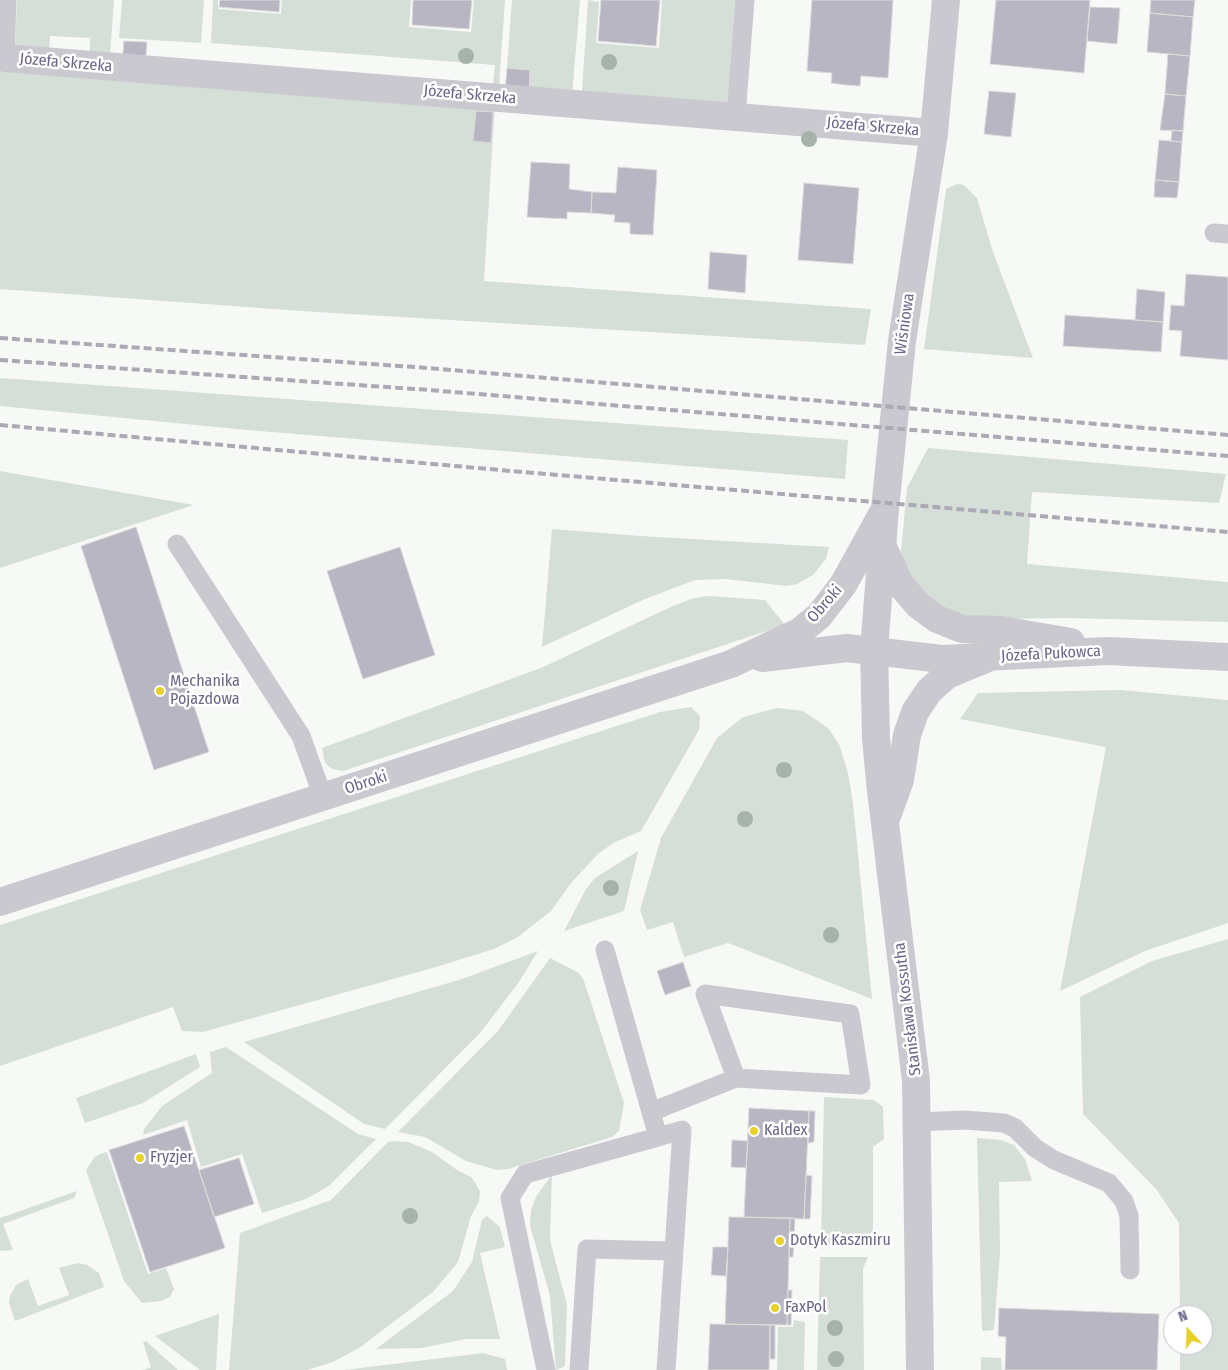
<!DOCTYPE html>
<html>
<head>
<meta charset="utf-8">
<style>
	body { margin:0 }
	#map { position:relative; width:1228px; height:1370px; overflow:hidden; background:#f7f9f7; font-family:"Fira Sans Condensed",sans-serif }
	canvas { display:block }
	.north { position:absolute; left:1163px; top:1305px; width:50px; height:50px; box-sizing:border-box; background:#fff; border:1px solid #c3c2cf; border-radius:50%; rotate:340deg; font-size:14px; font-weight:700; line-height:20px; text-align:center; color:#6a6788 }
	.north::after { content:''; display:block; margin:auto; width:18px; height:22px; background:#e7d128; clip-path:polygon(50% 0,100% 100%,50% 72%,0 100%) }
</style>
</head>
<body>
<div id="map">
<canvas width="1228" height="1370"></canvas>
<div class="north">N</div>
</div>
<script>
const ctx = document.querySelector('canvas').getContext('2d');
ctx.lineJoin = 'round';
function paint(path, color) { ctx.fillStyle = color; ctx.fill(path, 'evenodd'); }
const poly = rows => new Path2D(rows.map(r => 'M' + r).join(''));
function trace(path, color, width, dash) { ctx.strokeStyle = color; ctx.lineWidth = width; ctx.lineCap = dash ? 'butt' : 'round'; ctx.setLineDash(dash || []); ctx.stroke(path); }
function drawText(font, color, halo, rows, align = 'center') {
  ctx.font = font + ' "Fira Sans Condensed",sans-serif'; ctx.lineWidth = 5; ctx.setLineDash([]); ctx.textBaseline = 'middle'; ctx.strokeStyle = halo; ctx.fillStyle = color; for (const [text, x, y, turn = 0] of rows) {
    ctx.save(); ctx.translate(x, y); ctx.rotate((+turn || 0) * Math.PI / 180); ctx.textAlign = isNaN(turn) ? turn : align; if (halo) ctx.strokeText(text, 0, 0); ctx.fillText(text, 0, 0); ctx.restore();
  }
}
paint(poly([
	[17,0,114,0,110,56,90,54,90,38,50,36,49,51,15,48],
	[122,0,204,0,201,43,119,38],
	[213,0,218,0,218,9,281,14,282,0,411,0,409,27,471,32,474,0,505,0,499,86,493,86,495,65,211,43],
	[512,0,580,0,572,96,529,93,530,70,507,68],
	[588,0,599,2,596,43,659,48,662,0,741,0,733,104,582,91],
	[0,69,495,104,484,281,871,309,865,345,301,311,0,289],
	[957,184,964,185,977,198,993,252,1033,358,924,349,946,189],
	[0,378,848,440,845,479,247,430,0,406],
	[928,448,1226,474,1219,503,1032,492,1027,564,1228,582,1228,622,1067,618,999,619,955,614,922,593,903,564,901,552,907,488],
	[0,471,194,505,0,568],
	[552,529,641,536,829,547,826,559,813,575,797,584,787,586,725,579,695,580,645,599,542,647],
	[709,596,765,600,785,625,343,771,332,769,325,763,322,748,541,668,675,605,694,598],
	[1121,690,1228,700,1228,923,1145,951,1060,991,1106,747,960,719,978,693],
	[691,707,700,716,699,730,641,831,613,843,598,854,571,883,551,911,518,937,494,949,436,967,203,1032,182,1031,173,1007,0,1066,0,925,660,712],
	[777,708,803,711,828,728,839,744,848,773,853,803,872,999,728,943,684,957,673,922,647,930,640,910,661,838,717,738,743,717],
	[638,851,624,911,564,931,586,889,595,878],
	[1228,939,1228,1370,1180,1370,1180,1345,1203,1345,1203,1315,1180,1315,1179,1223,1156,1189,1083,1114,1080,997,1152,961],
	[538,951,519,982,480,1033,385,1129,364,1124,244,1042,459,980],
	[550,958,579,973,584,981,624,1103,619,1131,612,1137,508,1169,497,1170,466,1161,425,1137,398,1132,498,1031],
	[226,1047,358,1134,376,1139,329,1186,306,1199,262,1213,242,1154,201,1167,187,1120,143,1135,144,1129,162,1106,212,1073,210,1052],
	[196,1054,200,1067,143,1103,85,1123,76,1098],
	[824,1097,874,1100,883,1107,884,1139,873,1147,873,1246,821,1245],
	[977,1138,1001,1140,1014,1145,1025,1159,1032,1181,999,1182,1000,1252,994,1330,982,1331],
	[394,1141,408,1142,432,1152,457,1170,471,1177,476,1184,480,1192,479,1202,471,1216,458,1262,433,1292,359,1348,333,1362,307,1370,229,1370,240,1233,331,1200,388,1142],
	[107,1152,148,1274,166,1268,174,1289,170,1297,161,1301,142,1303,124,1281,86,1170,94,1158,100,1154],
	[552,1174,550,1240,567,1305,565,1366,556,1370,550,1296,530,1225,531,1210,536,1197],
	[77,1191,74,1198,3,1224,13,1250,0,1251,0,1218],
	[487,1216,500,1227,505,1247,480,1253,500,1339,466,1339,421,1348,376,1349,453,1291,472,1262,482,1220],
	[820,1257,868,1257,863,1269,864,1370,817,1370],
	[78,1263,87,1265,99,1273,104,1287,15,1321,9,1303,10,1296,16,1285,28,1279,38,1306,69,1295,59,1268],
	[219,1314,216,1370,200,1370,155,1336],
	[794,1320,805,1322,804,1370,777,1370,778,1327,793,1327],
	[146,1341,178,1370,143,1370,151,1367,143,1342],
	[483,1353,505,1359,507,1370,344,1370],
	[981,1357,1001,1358,1002,1370,981,1370]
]), '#d6ded8');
const building = poly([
	[220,0,280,0,279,12,219,7,220,0],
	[413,0,472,0,469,29,412,25,413,0],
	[601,0,660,0,656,46,598,41,601,0],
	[812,0,893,0,888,78,861,76,860,86,846,85,831,83,832,73,807,71,812,0],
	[996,0,1090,0,1084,73,990,64,996,0],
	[1151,0,1195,0,1193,17,1150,13,1151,0],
	[1090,7,1120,8,1117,44,1087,41,1090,7],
	[1150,13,1193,17,1190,56,1147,52,1150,13],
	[124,41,147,42,145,66,122,64,124,41],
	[1168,54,1190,56,1186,96,1165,94,1168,54],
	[507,68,530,70,529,93,505,92,507,68],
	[989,91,1016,93,1011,137,984,134,989,91],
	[1165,94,1186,96,1183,131,1160,130,1165,94],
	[476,111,493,112,491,143,473,141,476,111],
	[1172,130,1183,131,1182,142,1171,141,1172,130],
	[1159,140,1182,142,1179,182,1155,180,1159,140],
	[531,162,570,164,569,189,592,192,591,213,567,212,567,219,527,217,531,162],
	[618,167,657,170,653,235,630,234,630,223,614,222,615,215,591,213,592,192,616,193,618,167],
	[1155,180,1179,182,1177,198,1154,197,1155,180],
	[804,183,859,188,853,264,798,260,804,183],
	[710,252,747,255,745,293,708,289,710,252],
	[1186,274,1228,277,1228,360,1180,356,1182,331,1169,330,1171,305,1184,306,1186,274],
	[1137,289,1165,292,1163,322,1135,320,1137,289],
	[1065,315,1163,322,1161,352,1063,346,1065,315],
	[136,527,209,752,154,770,81,546,136,527],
	[400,547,435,655,363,679,327,571,400,547],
	[683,962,691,986,665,995,657,971,683,962],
	[749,1108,809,1111,804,1219,744,1217,749,1108],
	[809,1111,815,1111,814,1142,808,1143,809,1111],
	[184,1126,225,1248,150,1272,109,1150,184,1126],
	[732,1140,748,1141,746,1168,731,1167,732,1140],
	[239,1158,254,1204,214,1217,199,1170,239,1158],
	[806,1175,812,1176,810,1219,804,1219,806,1175],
	[729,1217,790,1218,787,1325,725,1324,729,1217],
	[790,1218,795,1218,793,1257,789,1257,790,1218],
	[713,1247,728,1247,726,1276,711,1275,713,1247],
	[788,1290,792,1290,791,1325,787,1325,788,1290],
	[999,1308,1159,1314,1157,1370,1005,1370,1006,1337,998,1336,999,1308],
	[710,1324,770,1325,769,1370,708,1370,710,1324],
	[770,1325,775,1325,775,1359,770,1359,770,1325]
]);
paint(building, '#b7b6c2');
trace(building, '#dadbd9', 1);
trace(poly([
	[5,58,7,0],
	[736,116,745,0],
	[1214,233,1228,234],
	[177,544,301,736,323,797],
	[651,1112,736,1078,861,1085,850,1014,705,994,736,1078],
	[917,1122,964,1120,1004,1123,1015,1128,1035,1148,1054,1160,1109,1183,1124,1201,1129,1216,1130,1270],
	[658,1137,682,1130,666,1370],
	[546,1370,510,1198,525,1174,658,1137,605,950],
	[579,1370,587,1249,673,1251]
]), '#cac9d0', 19);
trace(poly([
	[5,58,934,133],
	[874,650,876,738,880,782,916,1081,920,1370],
	[887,816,900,780,907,735,915,712,929,691,947,675,988,658]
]), '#cac9d0', 28);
trace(poly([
	[883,547,900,584,918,605,937,619,962,629,1001,630,1071,642],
	[874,650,885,509,902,341,934,133,946,0],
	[762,658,847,648,942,659,1108,651,1228,657],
	[0,902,731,664,799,632,819,616,843,585,885,509]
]), '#cac9d0', 28);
trace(poly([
	[0,338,428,368,1228,435],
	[0,360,429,390,1228,456],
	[0,425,511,471,1228,532]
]), '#aaa9b4', 4, [8, 4]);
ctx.fillStyle = '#a6b3ab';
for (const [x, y] of [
	[466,56],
	[609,62],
	[809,139],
	[784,770],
	[745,819],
	[611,888],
	[831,935],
	[410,1216],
	[835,1328],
	[836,1359]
]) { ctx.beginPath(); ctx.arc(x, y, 8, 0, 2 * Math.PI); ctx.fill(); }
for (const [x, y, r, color] of [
	[160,691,5,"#e7d128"],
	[754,1131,5,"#e7d128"],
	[140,1158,5,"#e7d128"],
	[780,1241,5,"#e7d128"],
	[775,1308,5,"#e7d128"]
]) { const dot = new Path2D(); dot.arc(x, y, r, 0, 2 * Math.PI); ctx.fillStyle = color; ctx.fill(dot); trace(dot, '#fff', 2); }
drawText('16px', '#6a6788', '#fff', [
	["Józefa Skrzeka",66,63,5],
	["Józefa Skrzeka",470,95,5],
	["Józefa Skrzeka",873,127,5],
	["Wiśniowa",905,324,-82],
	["Obroki",825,604,-49],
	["Józefa Pukowca",1051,654,-3],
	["Obroki",366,783,-18],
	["Stanisława Kossutha",908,1009,-97]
]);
drawText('16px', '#6a6788', '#fff', [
	["Mechanika",170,682],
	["Pojazdowa",170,700],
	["Kaldex",764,1131],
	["Fryzjer",150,1158],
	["Dotyk Kaszmiru",790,1241],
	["FaxPol",785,1308]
], 'left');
</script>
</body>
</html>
